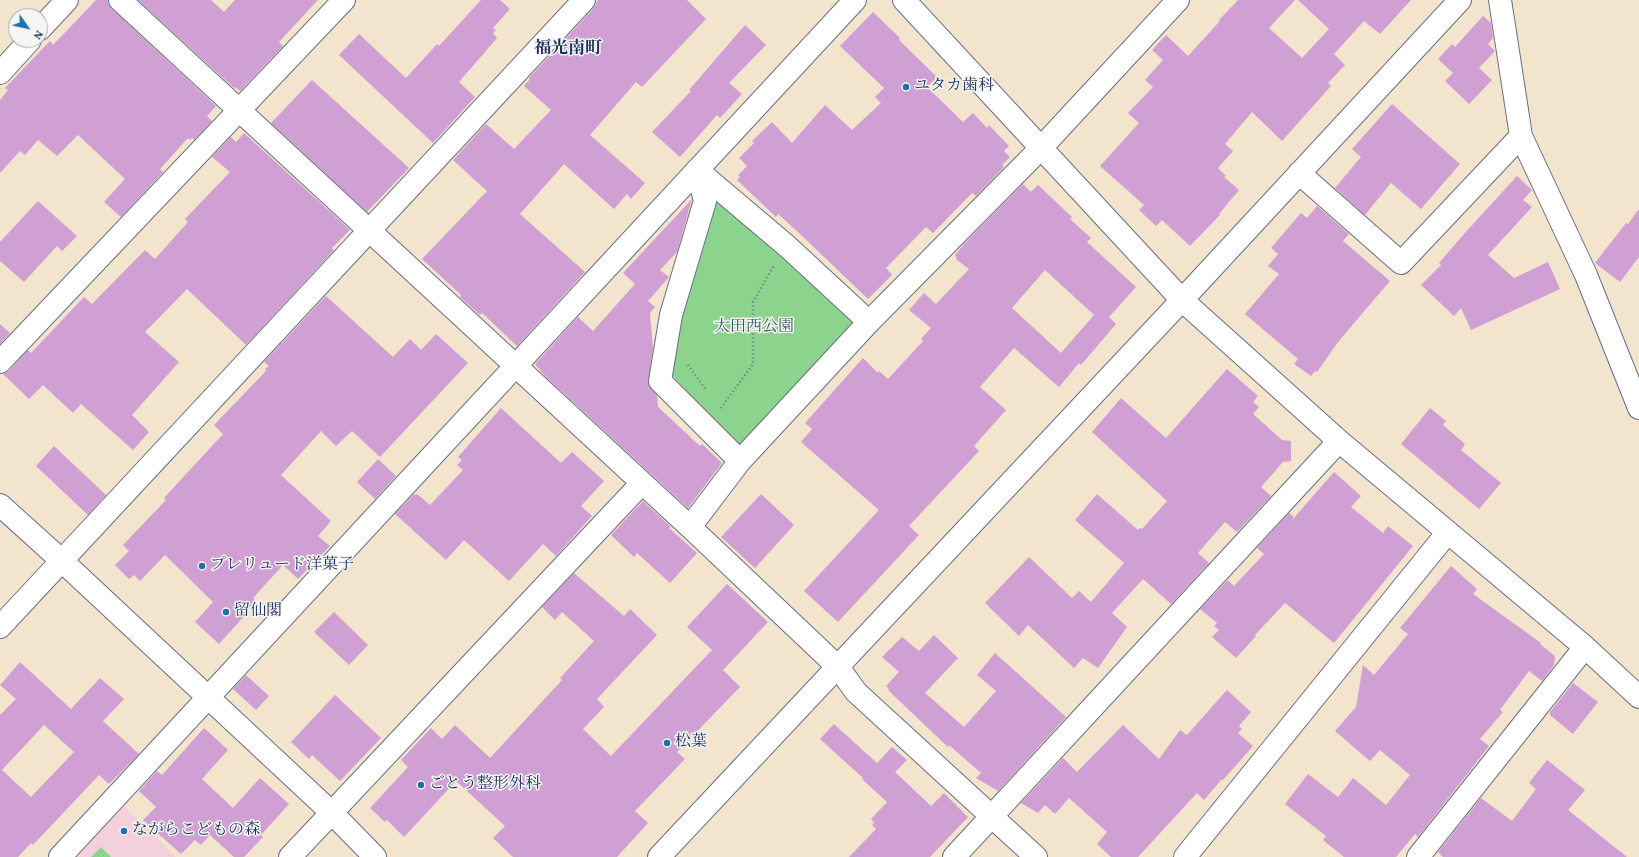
<!DOCTYPE html>
<html>
<head>
<meta charset="utf-8">
<style>
	body { margin:0 }
	#map { position:relative; width:1639px; height:857px; overflow:hidden; background:#f3e4ce; font-family:Vollkorn,serif }
	canvas { display:block }
	.north { position:absolute; left:8px; top:8px; width:40px; height:40px; box-sizing:border-box; background:#f6f6f2; border:1px solid #9ea6b7; border-radius:50%; rotate:124deg; font-size:11px; font-weight:700; line-height:16px; text-align:center; color:#1b2f5e }
	.north::after { content:''; display:block; margin:auto; width:14px; height:18px; background:#1f6fb2; clip-path:polygon(50% 0,100% 100%,50% 72%,0 100%) }
</style>
</head>
<body>
<div id="map">
<canvas width="1639" height="857"></canvas>
<div class="north">N</div>
</div>
<script>
const ctx = document.querySelector('canvas').getContext('2d');
ctx.lineJoin = 'round';
function paint(path, color) { ctx.fillStyle = color; ctx.fill(path, 'evenodd'); }
const poly = rows => new Path2D(rows.map(r => 'M' + r).join(''));
function trace(path, color, width, dash) { ctx.strokeStyle = color; ctx.lineWidth = width; ctx.lineCap = dash ? 'butt' : 'round'; ctx.setLineDash(dash || []); ctx.stroke(path); }
function drawText(font, color, halo, rows, align = 'center') {
  ctx.font = font + ' Vollkorn,"Noto Serif JP",serif'; ctx.lineWidth = 3; ctx.setLineDash([]); ctx.textBaseline = 'middle'; ctx.strokeStyle = halo; ctx.fillStyle = color; for (const [text, x, y, turn = 0] of rows) {
    ctx.save(); ctx.translate(x, y); ctx.rotate((+turn || 0) * Math.PI / 180); ctx.textAlign = isNaN(turn) ? turn : align; if (halo) ctx.strokeText(text, 0, 0); ctx.fillText(text, 0, 0); ctx.restore();
  }
}
paint(poly([
	[123,805,176,857,72,857]
]), '#f4cfdc');
paint(poly([
	[716,197,857,322,741,450,672,375,697,237],
	[101,847,111,857,91,857]
]), '#8cd48e');
paint(poly([
	[96,0,108,0,108,4,112,9,216,106,207,116,212,121,194,140,192,138,190,140,188,138,160,169,163,172,121,217,104,202,125,179,78,135,57,156,38,140,25,155,20,151,0,173,0,100,8,90,5,88,50,41,53,45],
	[138,0,211,0,224,12,235,0,318,0,279,42,283,46,240,91,235,87,234,88],
	[481,0,500,0,510,9,493,28,496,30,493,33,497,38,459,82,475,97,433,143,339,55,359,34,406,78,437,44,439,46],
	[598,0,687,0,706,19,642,87,636,82,590,135,645,183,631,199,627,194,614,209,564,164,520,214,585,272,517,346,482,313,480,315,460,297,461,295,422,259,487,191,453,160,486,124,514,149,551,110,524,86,530,79,529,78,593,9],
	[1238,0,1295,0,1269,28,1302,58,1329,29,1298,0,1411,0,1380,34,1364,21,1334,54,1345,65,1328,83,1331,86,1282,141,1252,112,1225,144,1233,151,1218,168,1226,176,1224,177,1239,190,1219,214,1220,215,1190,246,1162,220,1156,226,1139,210,1144,205,1100,166,1139,123,1128,113,1153,87,1145,80,1163,60,1152,50,1166,35,1188,56,1220,21,1219,20],
	[873,12,900,38,899,40,937,77,927,87,963,122,973,113,987,128,989,125,1009,146,1004,151,1010,157,1002,165,1004,167,976,196,972,193,933,233,926,227,886,268,892,275,868,299,798,232,778,214,776,217,737,180,740,177,738,175,747,166,739,158,754,143,752,141,772,122,792,143,825,105,852,130,881,103,875,97,884,88,840,46],
	[1483,16,1491,23,1493,38,1488,44,1495,51,1479,68,1492,80,1469,104,1445,81,1453,73,1438,59,1452,44,1455,47],
	[745,25,766,45,729,83,742,94,720,118,717,115,680,157,652,132,691,91,689,90],
	[312,80,409,168,367,212,271,123],
	[1392,104,1460,164,1421,209,1391,183,1365,215,1335,188,1361,157,1352,149],
	[244,133,350,230,332,248,334,250,246,345,187,289,145,332,179,362,132,415,149,432,133,450,81,404,73,413,43,385,29,399,3,374,9,371,28,350,31,353,84,297,92,304,145,250,155,259,188,222,185,219,230,172,212,157,231,137,236,142],
	[1517,176,1532,190,1523,200,1532,207,1488,255,1514,278,1548,262,1560,289,1471,330,1461,308,1454,316,1421,285,1441,265,1439,263,1464,234],
	[1023,184,1031,192,1038,185,1072,217,1070,219,1091,238,1087,242,1136,287,1109,317,1116,324,1081,365,1079,363,1059,387,1014,348,980,387,1006,410,974,446,979,451,909,526,919,535,838,622,804,591,879,510,801,442,812,429,805,423,863,358,878,373,879,371,888,379,923,341,921,339,931,328,909,310,924,293,936,304,969,269,956,259,957,258,955,255,965,243],
	[1045,270,1094,315,1061,353,1012,308],
	[692,199,677,252,660,270,669,277,648,301,655,307,650,313,653,348,648,384,657,395,658,407,700,446,702,444,722,463,688,508,545,376,535,364,578,317,593,331,635,284,623,273],
	[38,201,77,236,62,251,57,246,24,282,0,261,0,242],
	[1317,206,1349,234,1343,241,1390,281,1338,342,1317,372,1315,371,1311,376,1294,364,1298,359,1245,314,1279,274,1268,266,1278,254,1271,248,1301,213,1307,218],
	[1639,209,1639,257,1620,282,1595,263,1626,223,1628,224],
	[326,296,393,357,410,339,421,350,436,334,468,363,380,457,352,431,336,446,321,431,281,475,331,521,318,536,330,546,298,579,283,565,253,598,257,602,219,644,195,622,213,602,165,555,140,581,134,575,129,579,115,565,129,551,123,545,166,500,164,498,223,434,214,425,266,371,265,369,269,366,264,362],
	[0,324,10,333,0,344],
	[1227,369,1258,396,1253,402,1259,407,1253,414,1282,440,1291,441,1291,461,1283,462,1261,487,1271,496,1237,532,1225,522,1198,553,1209,563,1171,604,1143,579,1112,613,1127,627,1098,668,1083,658,1074,668,1028,625,1019,636,985,603,1029,557,1072,598,1079,591,1091,602,1124,563,1075,520,1097,494,1138,530,1140,528,1142,529,1167,501,1092,432,1121,398,1166,438],
	[501,408,561,463,572,452,604,481,581,506,592,516,556,556,543,544,509,581,464,540,446,560,395,514,414,494,416,495,417,494,430,505,463,470,457,465,462,460,458,457],
	[1430,408,1446,421,1443,425,1465,444,1461,450,1501,483,1479,509,1401,444],
	[54,446,106,495,88,515,36,466],
	[378,459,396,476,375,499,357,482],
	[1334,472,1361,496,1351,507,1383,533,1388,526,1413,546,1334,643,1285,603,1255,635,1256,636,1236,658,1212,637,1219,630,1214,626,1217,623,1200,609,1228,580,1234,586,1264,554,1257,548,1289,513,1293,516,1293,519],
	[761,494,794,525,755,568,721,537],
	[643,501,671,527,669,528,697,553,670,583,637,553,634,557,611,535],
	[1451,566,1477,589,1473,594,1541,643,1540,644,1555,656,1554,665,1542,681,1529,671,1500,710,1503,712,1480,739,1489,746,1418,837,1415,834,1396,857,1344,857,1323,840,1326,836,1285,804,1308,774,1338,797,1353,778,1386,805,1410,775,1380,750,1370,761,1335,731,1356,707,1363,665,1374,675,1408,634,1400,628],
	[574,573,624,616,630,609,657,635,597,699,604,707,583,729,611,756,712,650,687,627,727,584,768,622,723,670,740,687,677,752,685,759,635,811,648,823,617,857,513,857,493,838,505,826,456,781,404,837,387,820,385,822,370,808,408,767,401,760,431,728,442,739,455,725,490,758,562,680,560,678,594,641,562,612,555,620,542,607],
	[334,612,368,645,349,665,314,632],
	[934,635,958,658,925,693,964,727,996,691,977,675,995,653,1066,717,998,791,976,778,981,773,949,745,948,747,932,732,888,690,889,689,886,686,899,672,882,657,902,637,919,651],
	[20,662,71,709,100,678,124,699,103,721,139,754,109,784,99,775,33,845,31,843,18,857,0,857,0,715,16,699,0,685],
	[44,725,74,752,31,797,2,770],
	[246,675,269,696,256,710,233,689],
	[1573,683,1598,702,1573,734,1550,715,1550,712],
	[1227,690,1251,712,1239,726,1242,729,1238,733,1253,746,1223,780,1222,779,1204,800,1197,793,1138,857,1111,857,1097,844,1107,832,1069,798,1055,814,1045,805,1038,813,1021,803,1063,758,1077,772,1123,725,1159,759,1180,730,1187,735],
	[335,695,381,738,340,781,312,755,309,759,291,742],
	[834,724,877,763,892,747,907,760,895,772,931,806,944,793,968,817,930,857,849,857,876,829,872,825,874,823,871,819,887,802,862,779,863,778,820,739],
	[204,728,228,750,202,779,233,808,260,778,289,804,261,835,263,837,244,857,234,857,210,835,201,845,195,840,181,854,143,820,156,807,139,791,157,771,162,775],
	[1547,760,1585,790,1568,810,1627,857,1443,857,1438,852,1481,798,1512,821,1536,789,1529,783]
]), '#d09fd3');
const minor = poly([
	[120,0,690,527,838,667,856,692,1036,857],
	[904,0,1182,300,1339,441,1585,647,1639,697],
	[1500,0,1521,136,1586,275,1639,408],
	[40,29,67,0],
	[0,73,30,40],
	[697,170,705,201,671,315,660,381,740,461],
	[697,170,788,247,869,322],
	[1299,173,1401,263,1521,136],
	[0,362,344,0],
	[0,505,61,560,332,813,375,857],
	[690,527,740,461,869,322,1040,149,1178,0],
	[0,627,584,0],
	[60,857,855,0],
	[290,857,642,483],
	[659,857,1182,300,1460,0],
	[954,857,1339,441],
	[1185,857,1448,532],
	[1418,857,1585,647]
]);
trace(minor, '#676e85', 24);
trace(poly([
	[688,365,706,390],
	[721,408,753,364,753,302,774,265]
]), '#676e85', 2.5, [1, 3]);
trace(minor, '#fff', 22);
for (const [x, y, r, color] of [
	[906,87,4,"#1f6fb2"],
	[202,566,4,"#1f6fb2"],
	[226,612,4,"#1f6fb2"],
	[667,743,4,"#1f6fb2"],
	[421,785,4,"#1f6fb2"],
	[124,831,4,"#1f6fb2"]
]) { const dot = new Path2D(); dot.arc(x, y, r, 0, 2 * Math.PI); ctx.fillStyle = color; ctx.fill(dot); trace(dot, '#f6f6f2', 1.5); }
drawText('16px', '#1b2f5e', '#f6f6f2', [
	["ユタカ歯科",914,87],
	["プレリュード洋菓子",210,566],
	["留仙閣",234,612],
	["松葉",675,743],
	["ごとう整形外科",429,785],
	["ながらこどもの森",132,831]
], 'left');
drawText('16px', '#37586a', '#f6f6f2', [
	["太田西公園",754,328]
]);
drawText('bold 17px', '#1b2f5e', '#f6f6f2', [
	["福光南町",568,50]
]);
</script>
</body>
</html>
